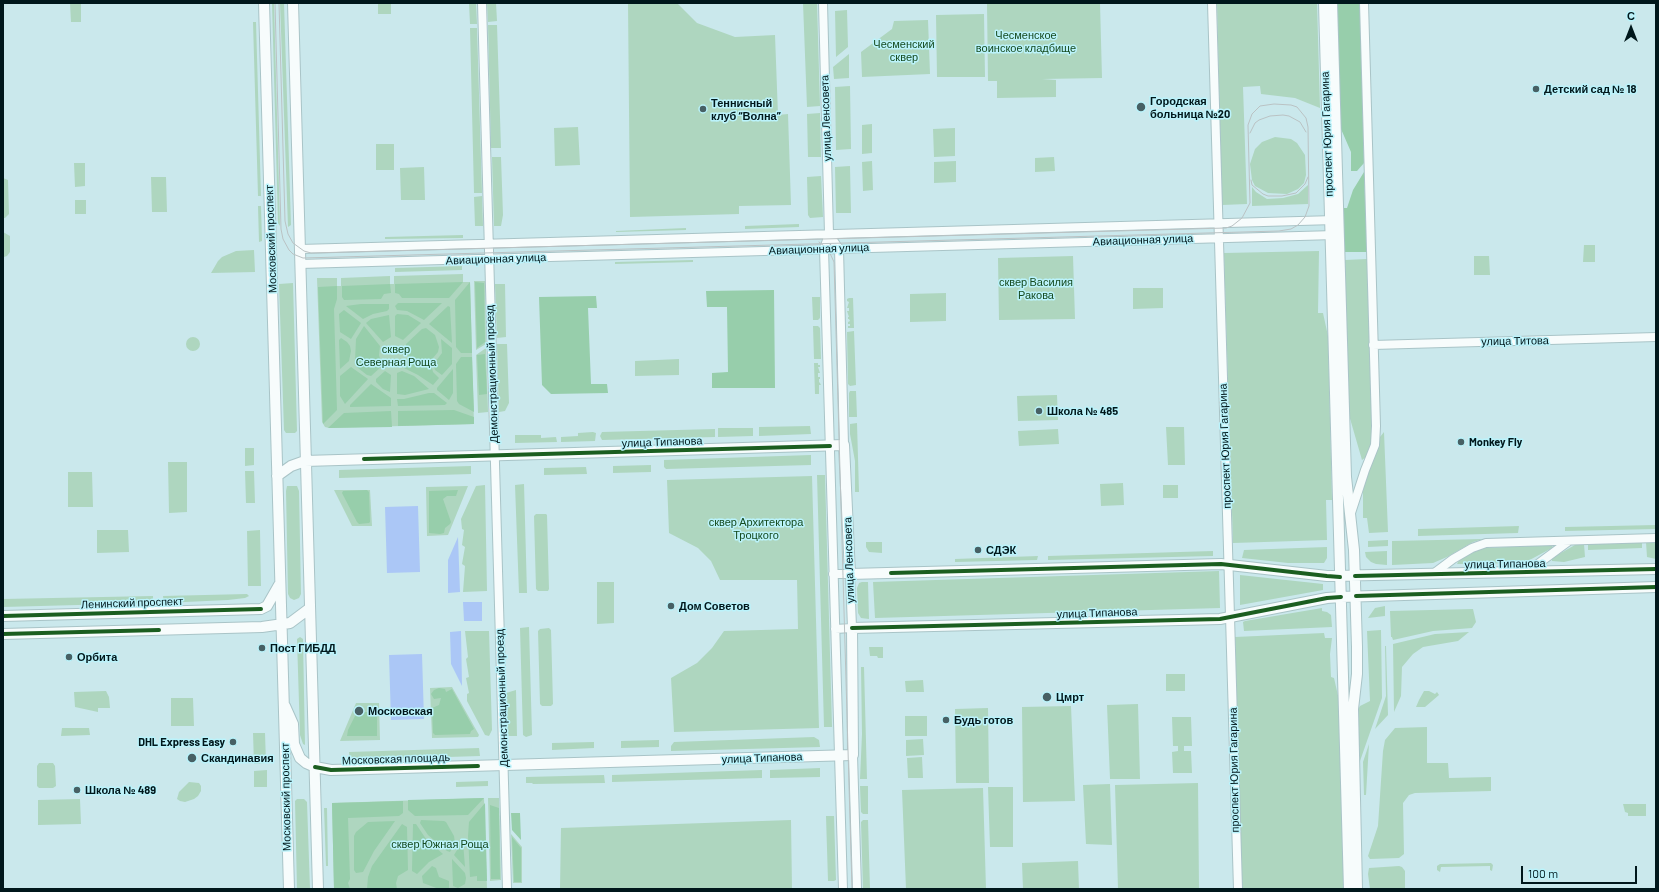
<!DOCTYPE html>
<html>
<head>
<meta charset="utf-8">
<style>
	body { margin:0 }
	#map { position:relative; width:1659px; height:892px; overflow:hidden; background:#cae8ec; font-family:Barlow,sans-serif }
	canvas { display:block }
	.frame { position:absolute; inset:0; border:4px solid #00171b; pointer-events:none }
	.north { position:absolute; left:1611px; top:8px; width:40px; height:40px; -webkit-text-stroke:3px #bbf3fb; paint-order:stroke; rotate:0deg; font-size:11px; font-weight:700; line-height:16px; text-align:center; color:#00171b }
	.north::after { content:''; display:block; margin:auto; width:14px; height:18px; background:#00171b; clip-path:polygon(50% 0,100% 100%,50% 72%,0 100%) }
	.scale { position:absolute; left:1521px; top:866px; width:116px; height:18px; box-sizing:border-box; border:2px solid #00171b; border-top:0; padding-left:5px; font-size:12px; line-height:14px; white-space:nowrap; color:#00171b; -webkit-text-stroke:3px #bbf3fb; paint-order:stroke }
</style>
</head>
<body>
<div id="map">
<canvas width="1659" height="892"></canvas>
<div class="frame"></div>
<div class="north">С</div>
<div class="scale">100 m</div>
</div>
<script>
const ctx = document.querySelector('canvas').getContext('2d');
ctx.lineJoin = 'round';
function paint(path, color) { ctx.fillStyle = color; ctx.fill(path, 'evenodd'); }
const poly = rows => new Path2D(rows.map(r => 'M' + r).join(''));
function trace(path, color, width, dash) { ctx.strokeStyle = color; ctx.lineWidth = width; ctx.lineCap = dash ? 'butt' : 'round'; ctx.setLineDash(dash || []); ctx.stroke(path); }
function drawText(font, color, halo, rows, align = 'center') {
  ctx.font = font + ' Barlow,sans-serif'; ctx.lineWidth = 3; ctx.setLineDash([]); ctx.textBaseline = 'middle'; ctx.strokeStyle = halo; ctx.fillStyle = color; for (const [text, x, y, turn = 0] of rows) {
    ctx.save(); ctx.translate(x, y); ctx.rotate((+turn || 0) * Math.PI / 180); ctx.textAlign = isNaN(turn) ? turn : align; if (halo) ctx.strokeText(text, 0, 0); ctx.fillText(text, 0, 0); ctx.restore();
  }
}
paint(poly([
	[70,3,81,3,81,22,71,22],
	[272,3,274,3,280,226,278,223],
	[280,3,284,3,291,225,288,227],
	[378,3,391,3,391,14,378,14],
	[469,3,476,3,477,24,470,24],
	[487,3,496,3,497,21,488,22],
	[628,3,677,3,697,23,735,37,775,35,778,115,788,114,791,205,739,206,739,214,630,217],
	[803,3,817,3,820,106,807,107],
	[990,3,1100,3,1102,78,1042,79,1056,80,1056,97,997,98,997,81,988,81,987,4],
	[1217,3,1317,3,1320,108,1295,98,1261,94,1260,86,1243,87,1247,204,1222,205],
	[847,10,848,47,836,57,835,11],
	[984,14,985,77,937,77,936,15],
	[928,20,930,74,862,77,861,52,892,29,894,21],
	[253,22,256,22,261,196,258,196],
	[488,25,497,25,501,148,491,148],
	[470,28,477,28,482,193,474,193],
	[849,54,849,78,834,79,833,67],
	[850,86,851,149,836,150,835,87],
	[820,113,821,157,808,157,807,114],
	[872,124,872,153,862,154,862,125],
	[578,127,580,165,555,166,554,128],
	[955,128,955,156,934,157,933,129],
	[1275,137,1291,139,1297,143,1305,155,1306,175,1304,183,1298,189,1287,194,1268,193,1255,186,1252,180,1250,164,1255,149,1262,142],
	[376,144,394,144,394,170,376,170],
	[492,157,501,157,503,215,501,226,494,226],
	[1054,157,1055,171,1035,172,1035,158],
	[872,161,873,190,863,191,862,162],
	[956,161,956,182,934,183,934,162],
	[74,163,85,163,85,186,75,187],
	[850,166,851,213,836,213,835,167],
	[424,167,425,200,401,200,400,168],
	[821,176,823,217,810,218,808,215,807,177],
	[151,177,166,177,167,212,152,212],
	[3,178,8,180,9,214,5,218,3,218],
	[1308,185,1308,204,1252,206,1252,187,1256,192,1267,199,1283,198,1298,194],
	[482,196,483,226,475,226,474,197],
	[75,200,86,200,86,214,75,214],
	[258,206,261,206,262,241,259,242],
	[799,224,799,227,745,229,745,226],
	[686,228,686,230,616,232,616,231],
	[3,232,10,236,10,252,7,256,4,257],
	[463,235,463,238,385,239,385,237],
	[1584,245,1595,245,1595,262,1583,262],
	[254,250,255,272,211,273,218,261,222,257,236,251],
	[1319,251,1318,313,1323,313,1328,336,1332,500,1326,500,1327,540,1233,543,1224,253],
	[1073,256,1075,319,999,320,998,258],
	[1474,256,1489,256,1490,275,1474,275],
	[1367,259,1372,437,1370,448,1366,457,1362,460,1349,415,1345,260],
	[693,260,693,262,615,264,615,262],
	[462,266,462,270,395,272,395,268],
	[463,274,463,282,470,282,474,424,329,428,325,427,322,422,317,278,337,278,337,286,341,286,341,278,390,276,390,284,394,284,394,276],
	[474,281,485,281,486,344,476,350],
	[293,283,297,431,295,433,286,433,284,430,279,284],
	[495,284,505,284,506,337,497,338],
	[1133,288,1163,288,1163,308,1133,309],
	[946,293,946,321,910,322,910,294],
	[812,297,820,297,820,318,818,320,813,320],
	[849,298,853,298,854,328,848,328,848,326,850,326,850,324,848,324,848,322,850,321,849,319,848,319,848,317,849,317,847,311,849,311,849,308,847,308,849,302,847,301,847,299],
	[813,326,818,326,820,328,821,359,814,359],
	[854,331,856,385,850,386,848,384,847,332],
	'186 344a7 7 0 1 1 14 0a7 7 0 1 1-14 0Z',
	[497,344,507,344,509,403,505,411,499,412],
	[486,348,488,412,478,413,476,355],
	[679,359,679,375,635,376,635,361],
	[814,363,818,363,818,365,820,365,820,367,818,367,820,373,818,373,818,377,820,377,820,379,819,379,819,382,820,383,821,385,819,385,819,394,815,394],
	[850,391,856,391,857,417,849,417,849,393],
	[1057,395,1058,420,1018,421,1017,396],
	[857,423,859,492,855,492,855,461,850,434,850,424],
	[810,426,811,434,759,436,759,427],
	[1166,427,1184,427,1185,465,1168,465],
	[753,428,753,436,718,437,718,428],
	[715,429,715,437,602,440,600,436,602,432],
	[1058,429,1059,444,1019,446,1018,431],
	[593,432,596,433,595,441,561,442,561,437,578,436,578,433],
	[1384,432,1388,532,1369,533,1367,518,1363,518,1363,491,1366,476,1377,451,1380,437],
	[515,435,541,435,541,438,556,437,557,442,515,443],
	[245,448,254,448,254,465,245,466],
	[811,455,811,465,666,469,664,467,664,460],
	[168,462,187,462,187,512,169,513],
	[651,465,651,472,613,473,613,466],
	[471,466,471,474,339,478,339,470],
	[586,467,587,474,544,475,544,468],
	[245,471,254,471,255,503,246,503],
	[68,472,92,472,93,507,68,507],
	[817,475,825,475,832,727,824,727],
	[812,476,819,728,674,732,671,678,697,663,712,648,724,631,798,629,797,580,720,580,711,561,698,548,669,533,667,480],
	[1123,483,1124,505,1101,506,1100,484],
	[524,484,527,593,519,593,515,485],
	[485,485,487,591,463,592,465,566,462,564,465,547,462,545,464,530,462,529,461,519,476,486],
	[1163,485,1178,485,1178,498,1163,498],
	[287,486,297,486,299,491,301,594,299,598,294,600,290,598,288,594,286,491],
	[468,486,448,535,427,536,426,487],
	[334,490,370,490,372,526,352,526],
	[536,514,546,514,547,515,549,589,548,591,538,591,536,589,534,516],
	[1656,525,1656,529,1565,531,1565,527],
	[1519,526,1518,533,1418,536,1418,529],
	[97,530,128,530,129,552,97,553],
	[260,530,261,586,248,586,247,531],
	[1483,539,1473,542,1447,557,1433,563,1392,565,1392,541],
	[1388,540,1388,546,1368,547,1368,541],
	[866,542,882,542,882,553,869,552,866,547],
	[1642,542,1642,548,1588,550,1588,544],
	[1646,542,1656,542,1656,559,1647,557],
	[1584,544,1585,557,1564,562,1552,561,1552,558,1575,545],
	[1553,545,1552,548,1524,563,1457,564,1459,560,1474,552,1485,548],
	[1327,547,1327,558,1324,563,1288,563,1242,558,1244,550],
	[1213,551,1213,556,1048,560,1048,556],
	[1387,551,1387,565,1376,564,1371,562,1366,557,1365,552],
	[1038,556,1037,560,955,562,955,559],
	[1219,571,1220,608,875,618,873,582],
	[1240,575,1323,584,1323,590,1240,605],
	[597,582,614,582,614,623,597,624],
	[862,582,868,582,869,619,861,618,858,613,857,588,859,583],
	[247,594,249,596,245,598,228,600,164,603,163,596],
	[153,596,153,603,3,607,3,599],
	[1385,606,1385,616,1368,618,1375,608],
	[1322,608,1322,611,1327,612,1331,615,1332,627,1244,631,1243,622,1245,621],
	[1473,609,1476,622,1472,628,1433,631,1393,640,1392,637,1391,637,1390,611],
	[529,627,532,735,526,737,523,735,520,628],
	[549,628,551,630,553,704,551,706,542,706,540,704,538,631,540,629],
	[1381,630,1382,698,1360,761,1357,711,1360,706,1370,701,1367,631],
	[465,631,489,631,492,730,489,736,485,735,467,701,467,694,469,693,466,678,469,677,466,659,468,657],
	[1469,632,1458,641,1423,647,1413,654,1402,667,1401,696,1394,712,1393,644,1435,634],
	[1324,633,1325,638,1332,638,1330,654,1331,677,1334,678,1339,700,1344,889,1242,889,1235,637],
	[300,637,303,639,305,745,303,744,300,735,297,639],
	[1385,646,1386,646,1388,715,1375,729,1386,696],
	[869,647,883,647,883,658,878,658,877,656,870,656],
	[861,667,864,667,867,779,860,779,862,734],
	[1166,674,1185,674,1185,691,1166,691],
	[923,680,924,692,906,692,905,681],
	[452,687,479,735,478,737,432,738,430,688],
	[516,690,517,736,507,736,506,693],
	[106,691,109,697,110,708,98,708,98,712,75,707,74,692],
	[1424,691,1429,691,1435,694,1437,692,1439,695,1425,707,1416,707,1419,700],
	[171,698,193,698,194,726,171,726],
	[356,703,379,703,380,740,340,741],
	[1138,704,1140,779,1110,779,1107,705],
	[1071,706,1075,801,1023,802,1022,707],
	[988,708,989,783,956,783,955,709],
	[905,716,927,716,927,736,905,736],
	[1172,717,1191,717,1192,746,1184,746,1184,751,1191,751,1192,773,1173,773,1172,752,1178,751,1178,746,1173,746],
	[1427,727,1427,763,1448,763,1449,778,1491,777,1491,791,1415,793,1409,795,1403,803,1404,854,1399,858,1370,859,1368,856,1378,826,1383,751,1385,740,1395,728],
	[62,728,89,728,90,735,61,736],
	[253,733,265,733,266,763,254,764],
	[814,737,819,740,820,747,671,751,671,746,674,742],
	[923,739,924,755,906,756,906,740],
	[659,740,659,747,621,748,621,741],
	[594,742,594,748,552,750,552,743],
	[1369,744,1366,795,1364,795,1363,762],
	[479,748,480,756,350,760,349,752],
	[922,757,923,778,908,778,907,758],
	[39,763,53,763,55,766,56,786,53,788,39,788,37,786,37,766],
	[820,768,820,777,770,778,770,770],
	[267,770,267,787,254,787,254,771],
	[762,770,762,778,612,782,612,775],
	[604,775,605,783,533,784,532,783,526,783,526,777],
	[488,781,488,786,456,787,456,782],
	[189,782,199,783,201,786,201,791,198,796,194,799,185,802,180,801,177,799,179,792],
	[1198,783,1199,889,1118,889,1115,785],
	[1110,784,1112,845,1086,844,1083,785],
	[860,786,868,786,868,814,863,814,861,812],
	[988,787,1013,787,1013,847,990,847],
	[983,788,986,889,906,889,902,790],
	[484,798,487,889,334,889,332,803],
	[488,798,499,798,501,880,490,881],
	[80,799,81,824,38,825,38,800],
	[297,799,304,799,307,802,310,889,297,889,295,801],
	[1623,804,1646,804,1646,816,1628,816,1628,813,1625,812],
	[324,808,327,808,328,866,326,866],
	[826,816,834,816,836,880,834,881,828,881],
	[791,820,792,889,560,889,561,828],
	[863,820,868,820,870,889,863,889,861,822],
	[511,834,522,847,522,883,513,883],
	[1078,861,1079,889,1023,889,1022,863],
	[1491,863,1493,865,1492,871,1490,870,1490,866,1441,867,1440,872,1437,870,1437,866,1440,864],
	[1399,866,1402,867,1405,871,1405,889,1370,889,1368,874,1369,868]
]), '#aed6bf');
paint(poly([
	[1337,3,1360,3,1364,163,1357,171,1351,171,1351,152,1341,129],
	[1364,172,1367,252,1344,252,1342,208,1347,208,1353,190],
	[463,282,449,298,402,298,399,294,395,293,395,284],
	[470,282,472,353,461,353,456,347,455,300],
	[475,282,484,283,485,342,477,348],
	[390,284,391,293,384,294,381,299,344,300,342,297,342,286],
	[337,286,337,299,334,309,337,410,323,424,318,287],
	[774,290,775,388,712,388,712,373,728,372,727,307,707,307,706,291],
	[596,296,597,308,588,308,591,384,607,384,608,393,551,394,542,385,539,297],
	[398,303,442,303,424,320,407,311,397,310,395,306],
	[361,304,389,304,389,309,387,311,373,314,363,319,346,306],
	[448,306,450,307,452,343,429,324],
	[344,310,361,323,351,339,340,332,339,314],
	[397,314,408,315,421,323,403,340,395,336,395,316],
	[389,315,391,337,383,342,366,323,371,319],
	[364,326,380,346,379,355,382,366,371,376,367,375,358,368,355,361,356,339],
	[426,328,435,335,439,347,438,352,433,358,431,364,433,372,439,378,433,385,418,375,404,368,408,357,406,344,422,329],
	[341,338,347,342,350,346,351,351,349,361,340,369,339,340],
	[441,339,452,348,452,364,442,375,435,370,434,366,436,361,442,353],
	[485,354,487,394,479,395,477,355],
	[461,357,472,357,474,412,459,404,457,401,456,364],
	[351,367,368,379,345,404,340,396,340,376],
	[453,369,453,393,449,400,437,390,437,388],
	[385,371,391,375,390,392,383,389,376,382,376,379],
	[402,371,414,376,429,389,405,395,397,394,397,373],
	[371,384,391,398,391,406,350,407,350,405],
	[429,393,434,393,447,403,445,405,398,406,397,399,404,399],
	[454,410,474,417,474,424,398,426,398,411],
	[391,411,392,427,328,428,344,413],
	[367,490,369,492,370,522,369,523,359,524,357,522,342,493,343,491],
	[458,490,456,496,447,496,443,499,451,522,450,524,445,528,444,533,440,534,429,533,429,491],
	[439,688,445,689,446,692,452,689,453,691,474,729,471,731,470,734,435,735,433,733,432,708,439,705,441,698,434,699,431,694,434,690],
	[357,712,372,712,377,715,377,736,347,736,348,730],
	[484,798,468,815,415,816,408,810,408,800],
	[403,801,403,813,399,816,348,818,350,879,348,883,350,889,334,889,332,803],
	[485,803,487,881,477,881,477,876,470,877,468,836,469,822],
	[490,805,499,808,500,879,491,879],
	[511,813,520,813,521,840,512,830],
	[421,820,444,821,446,822,454,836,455,843,450,852,447,851,428,835,420,823],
	[395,821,374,851,363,872,356,873,354,870,354,836,356,832,368,822],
	[402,824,407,827,408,870,398,876,396,883,397,889,367,889,368,877,372,866],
	[413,824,416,824,426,839,443,854,429,862,417,874,412,871],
	[512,837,521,848,521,882,514,882],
	[462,842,463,842,465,867,454,855],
	[452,859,465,873,466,878,465,884,458,888,453,886],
	[432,866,436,868,439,877,449,881,449,889,439,889,423,883,422,876]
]), '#97ceab');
paint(poly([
	[418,506,420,572,387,573,385,507],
	[458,537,460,592,448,593,448,560],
	[463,602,482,602,482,621,464,621],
	[461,631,462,686,451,664,450,632],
	[422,654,424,719,391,720,389,655]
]), '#abc7f6');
const minor = poly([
	[482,3,507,889],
	[823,3,829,234,824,249,843,889],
	[1212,3,1238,889],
	[829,234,839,249,844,445],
	[300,249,1335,220],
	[300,264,1335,235],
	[1373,345,1656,337],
	[1351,513,1365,470,1375,445,1376,426,1364,3],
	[1527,572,1569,541],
	[833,574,850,574,852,628,835,629],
	[1433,574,1453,559,1472,548,1486,543,1656,538],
	[853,755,857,889]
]);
const major = poly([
	[264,3,289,889],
	[293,3,318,889],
	[1324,3,1349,889],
	[1332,3,1346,477,1354,550,1357,647,1357,674,1353,709,1357,889],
	[277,476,291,466,305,461,844,445,850,574,1221,564,1327,576,1656,569],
	[3,616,261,609,267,606,279,585],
	[3,634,262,627,290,623,310,608],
	[285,706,293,724,294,744,300,758,306,763,315,767,331,770,853,755,852,628,1220,619,1327,598,1341,597,1656,587]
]);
trace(minor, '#a9c4c7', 10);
trace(major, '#a9c4c7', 12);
trace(minor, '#f7fcfc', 8);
trace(major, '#f7fcfc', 10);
trace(poly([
	[275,3,281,229,283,239,289,250,293,254,303,258,1279,231,1291,229,1298,225,1305,217,1309,206,1308,127,1306,118,1297,107,1291,105,1274,104,1260,106,1252,114,1248,125,1250,203,1242,218,1232,226,1226,228,311,253,304,251,293,243,288,234,285,221,279,3],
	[1250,133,1255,123,1259,120,1270,116,1283,115,1289,116,1300,122,1306,132],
	[1251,180,1252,185,1263,194,1268,196,1282,196,1296,193,1305,184,1308,177],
	[819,242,828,249,834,262,852,889]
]), '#bac2c3', 1);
trace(poly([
	[364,459,830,446],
	[891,573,1221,564,1327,576,1340,577],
	[1355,576,1656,569],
	[1356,596,1656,587],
	[3,616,261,609],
	[852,628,1220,619,1327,598,1341,597],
	[3,634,159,630],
	[315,767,331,770,478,766]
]), '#1b5e20', 4);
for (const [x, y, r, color] of [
	[1536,89,4,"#476064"],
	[1141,107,5,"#476064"],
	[703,109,4,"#476064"],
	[1039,411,4,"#476064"],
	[1461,442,4,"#476064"],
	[978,550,4,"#476064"],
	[671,606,4,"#476064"],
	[262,648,4,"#476064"],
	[69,657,4,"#476064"],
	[1047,697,5,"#476064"],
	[359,711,5,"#476064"],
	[946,720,4,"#476064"],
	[233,742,4,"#476064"],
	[192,758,5,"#476064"],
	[77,790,4,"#476064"]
]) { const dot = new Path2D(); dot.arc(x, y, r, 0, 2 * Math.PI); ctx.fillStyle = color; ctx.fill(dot); trace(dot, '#bbf3fb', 1.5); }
drawText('11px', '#154a1e', '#bbf3fb', [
	["Чесменское",1026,35],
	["воинское кладбище",1026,48],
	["Чесменский",904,44],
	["сквер",904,57],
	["сквер Василия",1036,282],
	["Ракова",1036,295],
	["сквер",396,349],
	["Северная Роща",396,362],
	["сквер Архитектора",756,522],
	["Троцкого",756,535],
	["сквер Южная Роща",440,844]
]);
drawText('bold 11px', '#00171b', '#bbf3fb', [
	["Детский сад № 18",1544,89],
	["Городская",1150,101],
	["больница №20",1150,114],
	["Теннисный",711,103],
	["клуб “Волна”",711,116],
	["Школа № 485",1047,411],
	["Monkey Fly",1469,442],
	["СДЭК",986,550],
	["Дом Советов",679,606],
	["Пост ГИБДД",270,648],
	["Орбита",77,657],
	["Цмрт",1056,697],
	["Московская",368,711],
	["Будь готов",954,720],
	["DHL Express Easy",225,742,"right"],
	["Скандинавия",201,758],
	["Школа № 489",85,790]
], 'left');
drawText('11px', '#00171b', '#bbf3fb', [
	["улица Ленсовета",826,118,-92],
	["проспект Юрия Гагарина",1327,134,-92],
	["Московский проспект",271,239,-92],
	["Авиационная улица",1143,240,-2],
	["Авиационная улица",819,249,-2],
	["Авиационная улица",496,259,-2],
	["улица Титова",1515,341,-1],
	["Демонстрационный проезд",492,374,-92],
	["улица Типанова",662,442,-2],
	["проспект Юрия Гагарина",1225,446,-92],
	["улица Ленсовета",849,560,-92],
	["улица Типанова",1505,564,-1],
	["Ленинский проспект",132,603,-2],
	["улица Типанова",1097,613,-2],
	["Демонстрационный проезд",502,698,-92],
	["улица Типанова",762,758,-2],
	["Московская площадь",396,759,-2],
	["проспект Юрия Гагарина",1234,770,-91],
	["Московский проспект",286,797,-91]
]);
</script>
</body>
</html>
